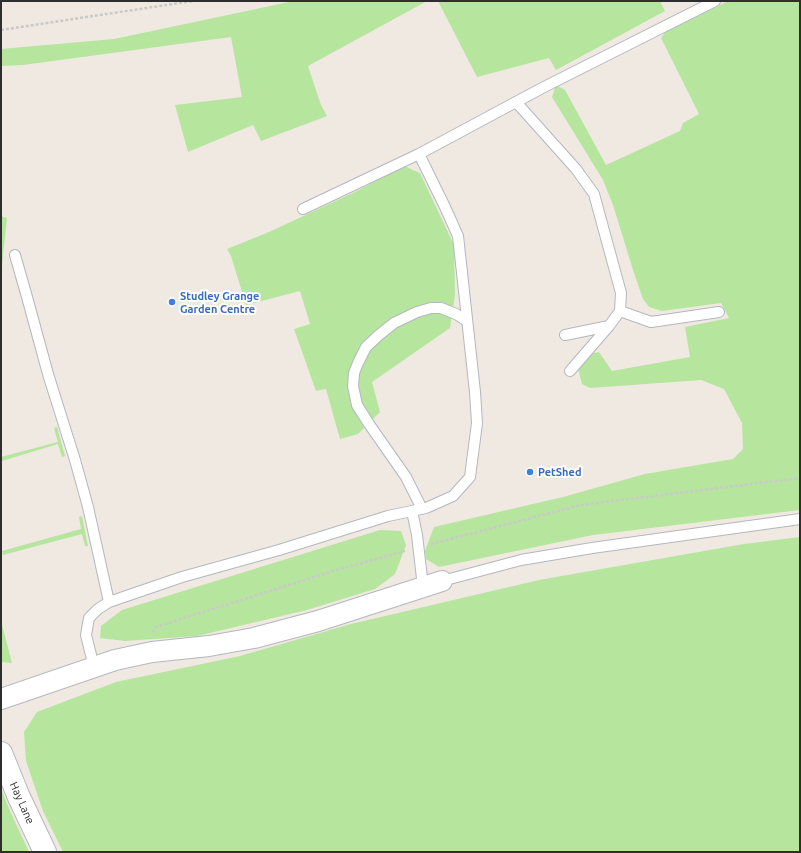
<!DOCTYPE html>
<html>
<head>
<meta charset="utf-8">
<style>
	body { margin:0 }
	#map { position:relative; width:801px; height:853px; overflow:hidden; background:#efe9e1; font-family:Ubuntu,sans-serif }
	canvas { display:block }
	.frame { position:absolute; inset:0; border:2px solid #2e2e2e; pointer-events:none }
</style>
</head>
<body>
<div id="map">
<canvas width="801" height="853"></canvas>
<div class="frame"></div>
</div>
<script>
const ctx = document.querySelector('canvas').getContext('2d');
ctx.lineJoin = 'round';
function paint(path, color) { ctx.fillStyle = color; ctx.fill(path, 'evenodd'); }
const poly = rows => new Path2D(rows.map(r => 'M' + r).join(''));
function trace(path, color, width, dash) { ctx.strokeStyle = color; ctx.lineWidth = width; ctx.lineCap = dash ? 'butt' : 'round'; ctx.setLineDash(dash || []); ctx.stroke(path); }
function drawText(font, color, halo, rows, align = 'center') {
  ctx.font = font + ' Ubuntu,sans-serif'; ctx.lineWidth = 4; ctx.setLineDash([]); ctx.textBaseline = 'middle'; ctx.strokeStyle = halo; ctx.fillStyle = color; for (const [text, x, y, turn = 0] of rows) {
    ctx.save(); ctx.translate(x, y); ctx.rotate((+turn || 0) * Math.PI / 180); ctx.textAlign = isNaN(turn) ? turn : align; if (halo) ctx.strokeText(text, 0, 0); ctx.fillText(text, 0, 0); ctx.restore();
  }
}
paint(poly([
	[294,1,427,1,308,66,321,105,327,116,261,141,253,125,188,152,175,105,242,97,231,37,23,65,1,66,1,49,114,39],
	[438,1,660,1,665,11,556,70,549,58,477,77],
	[728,1,800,1,800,510,593,535,439,567,426,559,425,551,434,527,563,497,645,474,733,459,743,449,742,423,724,389,701,380,590,388,582,384,578,368,590,354,599,352,612,371,690,357,685,327,729,318,721,303,662,311,649,307,643,299,634,273,613,205,603,180,552,97,556,85,565,90,606,165,680,131,683,123,699,114,661,38,666,31],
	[404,166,420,173,454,245,455,295,450,328,372,382,380,412,358,434,340,439,326,389,316,391,294,329,310,324,300,291,246,305,231,256,227,249,269,232,355,192],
	[1,216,7,218,1,275],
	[57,427,65,456,62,457,58,444,2,461,1,457,58,442,54,428],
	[82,516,88,546,85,546,82,534,3,555,2,551,81,529,79,517],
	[380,530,401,531,406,545,395,574,375,589,307,610,197,636,125,641,100,638,101,626,122,610],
	[800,537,800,852,63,852,43,811,26,761,24,732,37,712,116,682,240,656,351,624,539,580,744,544],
	[1,621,5,636,12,663,1,662],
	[1,789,11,813,29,852,1,852]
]), '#b6e59e');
const service = poly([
	[516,102,576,169,594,194,621,293,620,311,609,326,570,371],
	[303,209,419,154,544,87,715,1],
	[15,255,27,297,48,374,75,460,88,507,109,602],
	[620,311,651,322,719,312],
	[565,335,609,326],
	[422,509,406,477,369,424,357,405,353,386,354,373,358,363,366,347,379,335,394,323,417,312,431,308,441,308,456,314,467,321],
	[412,511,417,535,423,587],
	[442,581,521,560,592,548,800,519],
	[94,667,86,635,89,618,98,609,109,602,182,577,279,550,388,516,426,508,453,496,470,477,477,423,475,392,458,236,445,207,419,154]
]);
const minor = poly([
	[1,699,115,660,152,652,209,646,254,638,318,621,442,581]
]);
const secondary = poly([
	[1,753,18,795,45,852]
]);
trace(service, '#b4b7c1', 12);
trace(minor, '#b4b7c1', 22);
trace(secondary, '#b4b7c1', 24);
trace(poly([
	[1,30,193,1],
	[431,544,581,505,800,478],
	[152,632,156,627,159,626,333,571,405,551]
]), '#c9c9c9', 2.5, [3, 2]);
trace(service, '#fff', 10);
trace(minor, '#fff', 20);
trace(secondary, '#fff', 22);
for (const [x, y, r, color] of [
	[172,302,4,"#3f7fe0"],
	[530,472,4,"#3f7fe0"]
]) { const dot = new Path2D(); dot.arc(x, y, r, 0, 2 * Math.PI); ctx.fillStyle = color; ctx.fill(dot); trace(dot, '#fff', 1.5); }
drawText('bold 11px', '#366cbe', '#fff', [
	["Studley Grange",180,296],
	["Garden Centre",180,309],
	["PetShed",538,472]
], 'left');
drawText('11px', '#2e2e2e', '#fff', [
	["Hay Lane",22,803,66]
]);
</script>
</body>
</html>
